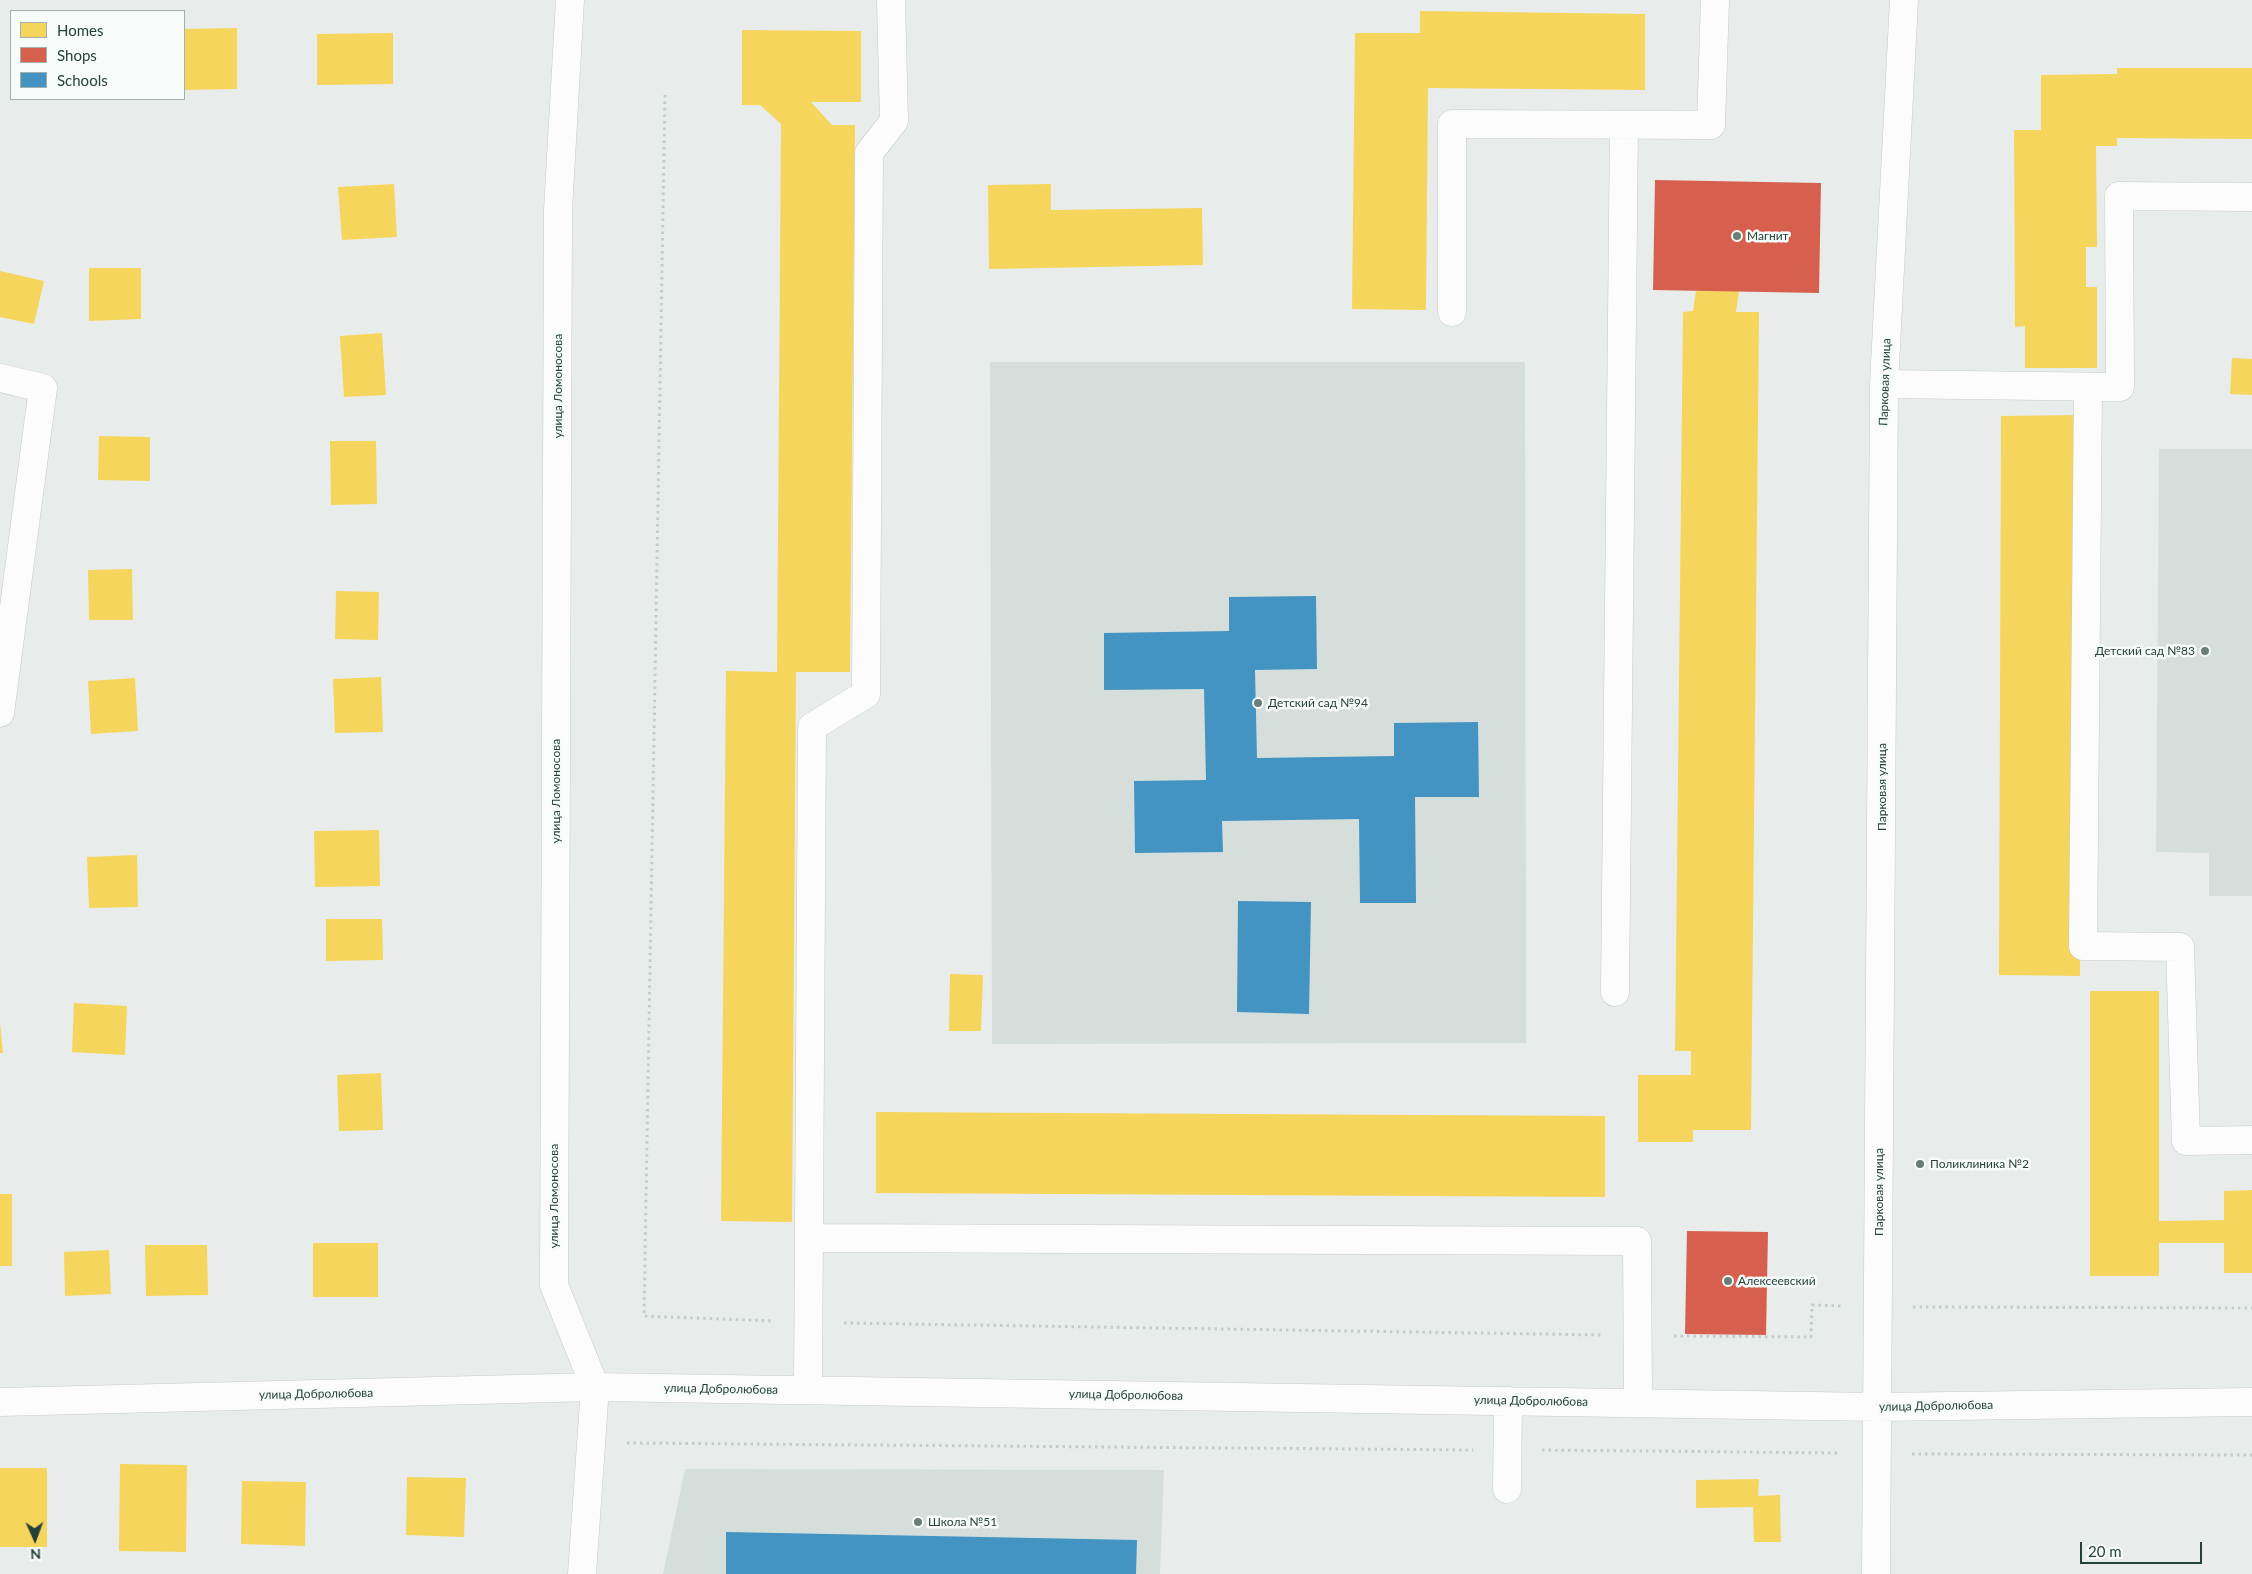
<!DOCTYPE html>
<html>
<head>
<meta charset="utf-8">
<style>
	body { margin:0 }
	#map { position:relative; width:2252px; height:1574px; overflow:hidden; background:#e8edeb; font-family:Lato,sans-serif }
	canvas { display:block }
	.legend { position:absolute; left:10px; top:10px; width:175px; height:90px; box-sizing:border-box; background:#f7fbf9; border:1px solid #a3b1ad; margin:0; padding:6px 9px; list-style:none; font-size:15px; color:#24423a }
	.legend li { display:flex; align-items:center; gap:10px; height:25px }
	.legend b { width:25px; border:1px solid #a3b1ad }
	.north { position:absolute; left:10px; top:1514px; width:50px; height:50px; -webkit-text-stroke:4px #f7fbf9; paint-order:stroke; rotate:178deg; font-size:14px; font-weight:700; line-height:20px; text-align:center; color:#24423a }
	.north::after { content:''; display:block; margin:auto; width:18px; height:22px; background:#24423a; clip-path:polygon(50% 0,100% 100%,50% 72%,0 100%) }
	.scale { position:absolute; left:2080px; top:1542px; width:122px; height:22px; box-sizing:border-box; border:2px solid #24423a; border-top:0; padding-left:6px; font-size:15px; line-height:18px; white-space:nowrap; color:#24423a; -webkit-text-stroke:4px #f7fbf9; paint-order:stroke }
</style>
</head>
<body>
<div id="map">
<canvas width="2252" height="1574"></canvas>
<ul class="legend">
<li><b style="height:14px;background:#f6d55c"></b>Homes</li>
<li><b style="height:14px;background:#d6604d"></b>Shops</li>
<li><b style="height:14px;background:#4393c3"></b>Schools</li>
</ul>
<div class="north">N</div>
<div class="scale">20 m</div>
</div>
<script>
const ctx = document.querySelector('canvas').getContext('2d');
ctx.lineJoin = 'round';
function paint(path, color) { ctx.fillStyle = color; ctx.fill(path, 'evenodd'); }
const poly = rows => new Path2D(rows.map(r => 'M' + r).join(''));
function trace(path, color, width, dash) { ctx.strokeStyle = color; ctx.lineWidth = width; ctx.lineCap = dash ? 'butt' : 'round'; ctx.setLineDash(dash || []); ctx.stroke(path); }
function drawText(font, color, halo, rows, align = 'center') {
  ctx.font = font + ' Lato,sans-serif'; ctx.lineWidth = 5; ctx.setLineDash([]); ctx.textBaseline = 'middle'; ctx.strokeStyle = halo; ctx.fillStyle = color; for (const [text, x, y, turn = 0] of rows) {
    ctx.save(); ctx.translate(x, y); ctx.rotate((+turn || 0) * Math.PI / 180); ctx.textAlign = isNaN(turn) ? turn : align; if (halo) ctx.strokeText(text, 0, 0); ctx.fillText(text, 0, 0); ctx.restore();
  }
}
paint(poly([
	[990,362,1525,362,1526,1043,992,1044],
	[2159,449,2252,449,2252,896,2209,896,2209,853,2156,852],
	[685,1469,1164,1470,1160,1574,663,1574]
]), '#d6dedb');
paint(poly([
	[1420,11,1645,14,1645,90,1428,88,1426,310,1352,309,1355,33,1420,33],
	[237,28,237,89,184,90,184,29],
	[742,30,861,31,861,102,811,102,832,125,855,125,850,672,796,672,792,1222,721,1221,726,671,777,672,781,124,760,105,742,105],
	[393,33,393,84,317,85,317,34],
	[2117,68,2252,68,2252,139,2117,138,2117,146,2096,146,2097,247,2086,247,2086,287,2097,287,2097,368,2025,368,2025,326,2015,327,2014,130,2041,130,2041,75,2117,74],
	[394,184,397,237,342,240,338,187],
	[1051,184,1051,210,1202,208,1203,265,989,269,988,185],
	[89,268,141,268,141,319,89,321],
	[0,271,44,281,34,324,0,317],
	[1696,291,1739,291,1736,312,1759,312,1751,1130,1693,1130,1693,1142,1638,1142,1638,1075,1691,1075,1691,1051,1675,1051,1683,312,1693,311],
	[382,333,386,395,344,397,340,336],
	[2232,358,2252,359,2252,395,2230,394],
	[2081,415,2080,976,1999,975,2001,416],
	[99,436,150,437,150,481,98,480],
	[330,441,376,441,377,504,331,505],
	[132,569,133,620,89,620,88,570],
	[336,591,379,592,378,640,335,639],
	[381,677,383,732,335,733,333,679],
	[135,678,138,731,91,734,88,681],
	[379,830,380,886,315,887,314,831],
	[137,855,138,907,89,908,87,857],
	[326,919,382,919,383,960,326,961],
	[950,974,983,975,981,1031,949,1031],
	[2090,991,2159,991,2159,1221,2224,1220,2224,1191,2252,1190,2252,1273,2224,1273,2224,1243,2159,1243,2159,1276,2090,1276],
	[74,1003,127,1006,125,1055,72,1052],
	[0,1023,3,1053,0,1053],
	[381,1073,383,1130,339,1131,337,1075],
	[876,1112,1605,1116,1605,1197,876,1193],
	[0,1194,12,1194,12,1266,0,1266],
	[313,1243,378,1243,378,1297,313,1297],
	[145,1245,207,1245,208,1295,146,1296],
	[109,1250,111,1294,65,1296,64,1252],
	[120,1464,187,1465,186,1552,119,1551],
	[0,1468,47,1468,47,1547,0,1547],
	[407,1477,466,1478,464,1537,406,1535],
	[1759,1479,1758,1496,1780,1495,1781,1542,1754,1542,1753,1507,1696,1508,1696,1480],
	[242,1481,306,1482,305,1546,241,1544]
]), '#f6d55c');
paint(poly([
	[1655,180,1821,183,1819,293,1653,290],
	[1687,1231,1768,1232,1766,1335,1685,1334]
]), '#d6604d');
paint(poly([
	[1316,596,1317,669,1255,670,1257,758,1394,756,1394,723,1478,722,1479,797,1415,797,1416,903,1360,903,1359,819,1222,821,1223,852,1135,853,1134,781,1206,780,1204,689,1104,690,1104,633,1229,631,1229,597],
	[1238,901,1311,902,1309,1014,1237,1012],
	[726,1532,1137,1540,1136,1574,726,1574]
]), '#4393c3');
const minor = poly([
	[570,0,558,210,554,1285,595,1387,582,1574],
	[1452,312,1452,124,1711,125,1715,0],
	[0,378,43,388,0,713],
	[1884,384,2120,387,2119,196,2252,197],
	[2088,387,2083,946,2180,947,2186,1141,2252,1140],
	[1615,992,1624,125],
	[809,1238,1637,1241,1638,1403],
	[808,1390,812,727,866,694,869,153,894,121,891,0],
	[0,1402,595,1387,1877,1407,2252,1402],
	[1507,1489,1508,1401],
	[1876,1574,1884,384,1904,0]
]);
trace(minor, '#c5cac8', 29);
trace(poly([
	[665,95,644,1316,772,1321],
	[1913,1307,2252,1308],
	[844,1323,1602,1335],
	[1674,1336,1811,1337,1812,1305,1844,1306],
	[627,1443,1473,1450],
	[1542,1450,1841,1453],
	[1912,1454,2252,1455]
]), '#c3ccca', 3, [2.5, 4]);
trace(minor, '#fcfcfc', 28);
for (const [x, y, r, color] of [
	[1737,236,5,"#697e78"],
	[2205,651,5,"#697e78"],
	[1258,703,5,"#697e78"],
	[1920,1164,5,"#697e78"],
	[1728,1281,5,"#697e78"],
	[918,1522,5,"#697e78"]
]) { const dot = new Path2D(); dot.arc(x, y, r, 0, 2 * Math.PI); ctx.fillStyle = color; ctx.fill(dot); trace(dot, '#f7fbf9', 2); }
drawText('12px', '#24423a', '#f7fbf9', [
	["Магнит",1747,236],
	["Детский сад №83",2195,651,"right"],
	["Детский сад №94",1268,703],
	["Поликлиника №2",1930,1164],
	["Алексеевский",1738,1281],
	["Школа №51",928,1522]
], 'left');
drawText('12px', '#24423a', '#f7fbf9', [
	["Парковая улица",1885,382,-88],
	["улица Ломоносова",558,386,-90],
	["Парковая улица",1882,787,-90],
	["улица Ломоносова",556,791,-90],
	["Парковая улица",1879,1192,-90],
	["улица Ломоносова",554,1196,-90],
	["улица Добролюбова",721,1389,1],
	["улица Добролюбова",316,1394,-1],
	["улица Добролюбова",1126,1395,1],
	["улица Добролюбова",1531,1401,1],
	["улица Добролюбова",1936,1406,-1]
]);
</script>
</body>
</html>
